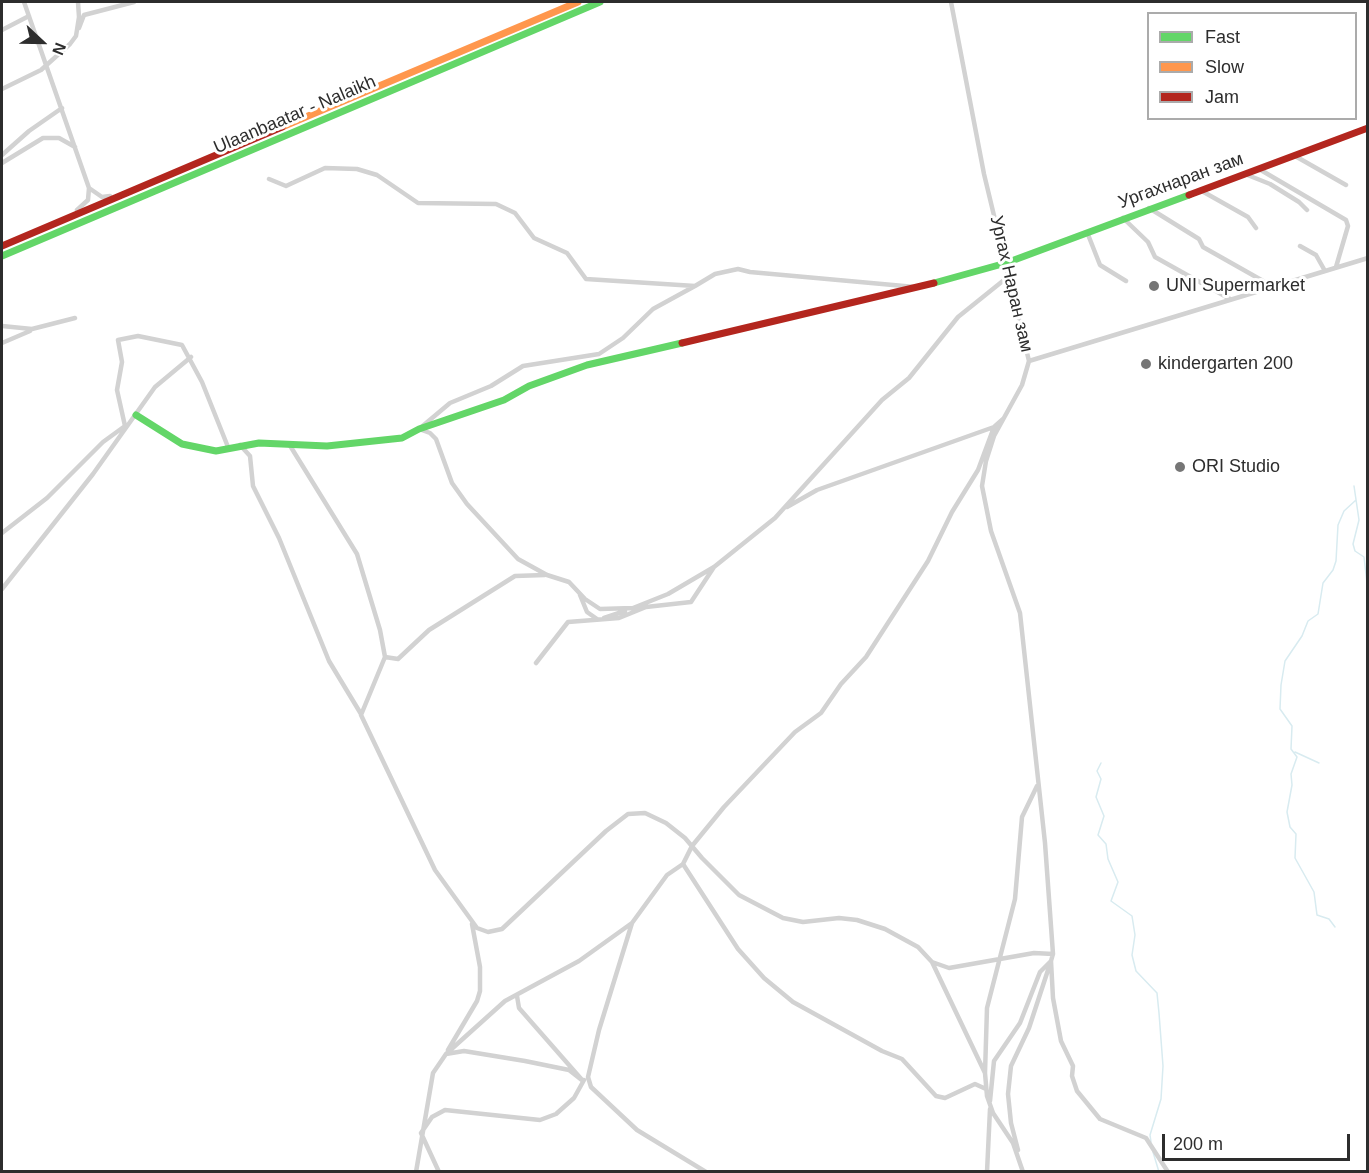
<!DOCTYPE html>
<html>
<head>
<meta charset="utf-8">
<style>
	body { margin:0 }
	#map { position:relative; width:1369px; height:1173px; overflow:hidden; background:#fff; font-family:Helvetica,sans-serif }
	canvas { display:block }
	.frame { position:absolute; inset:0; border:3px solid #2d2d2d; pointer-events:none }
	.legend { position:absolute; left:1147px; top:12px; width:210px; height:108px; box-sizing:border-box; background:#fff; border:2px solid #ababab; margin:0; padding:8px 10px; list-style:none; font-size:18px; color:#2d2d2d }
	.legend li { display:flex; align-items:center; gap:12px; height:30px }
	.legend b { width:30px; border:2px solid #ababab }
	.north { position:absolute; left:12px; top:12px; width:60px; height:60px; -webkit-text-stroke:4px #fff; paint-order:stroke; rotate:112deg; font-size:16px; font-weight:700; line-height:24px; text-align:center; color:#2d2d2d }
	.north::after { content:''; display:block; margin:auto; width:21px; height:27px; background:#2d2d2d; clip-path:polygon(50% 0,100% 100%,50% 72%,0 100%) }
	.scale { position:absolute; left:1162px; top:1134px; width:188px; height:27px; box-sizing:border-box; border:3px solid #2d2d2d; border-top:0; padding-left:8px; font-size:18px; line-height:21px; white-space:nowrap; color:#2d2d2d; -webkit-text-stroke:4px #fff; paint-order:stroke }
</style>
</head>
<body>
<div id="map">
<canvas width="1369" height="1173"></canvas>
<div class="frame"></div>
<ul class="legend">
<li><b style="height:8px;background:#63d668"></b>Fast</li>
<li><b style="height:8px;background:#ff974d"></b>Slow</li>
<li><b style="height:8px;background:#b3261e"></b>Jam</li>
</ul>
<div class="north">N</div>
<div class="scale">200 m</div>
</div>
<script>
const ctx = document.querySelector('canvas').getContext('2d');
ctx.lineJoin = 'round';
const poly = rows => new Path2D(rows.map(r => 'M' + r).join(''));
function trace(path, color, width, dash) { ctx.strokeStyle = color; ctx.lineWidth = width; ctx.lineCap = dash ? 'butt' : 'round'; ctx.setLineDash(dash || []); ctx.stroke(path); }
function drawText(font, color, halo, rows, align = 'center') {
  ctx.font = font + ' Helvetica,sans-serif'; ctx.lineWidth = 6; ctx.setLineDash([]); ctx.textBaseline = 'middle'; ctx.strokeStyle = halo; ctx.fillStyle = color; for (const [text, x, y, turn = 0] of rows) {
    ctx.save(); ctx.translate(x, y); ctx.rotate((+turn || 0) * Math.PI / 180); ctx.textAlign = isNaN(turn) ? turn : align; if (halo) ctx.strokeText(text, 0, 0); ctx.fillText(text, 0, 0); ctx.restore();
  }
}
trace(poly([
	[1354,486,1359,520,1353,544,1355,551,1364,557,1368,592],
	[1295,752,1319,763],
	[1101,763,1097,771,1101,779,1096,797,1104,816,1098,835,1106,844,1108,859,1118,882,1111,901,1132,916,1135,935,1132,955,1136,971,1157,993,1159,1013,1163,1066,1161,1099,1150,1135,1151,1142],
	[1335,927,1329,919,1317,915,1314,892,1295,858,1296,834,1290,827,1287,812,1292,785,1291,774,1297,757,1291,749,1292,726,1280,709,1281,685,1285,661,1302,636,1308,621,1318,614,1323,583,1333,570,1336,561,1338,525,1344,511,1356,500],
	[1153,1152,1159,1172]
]), '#d8ebf0', 1.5);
trace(poly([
	[24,2,89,188,88,200,77,210],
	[951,2,984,174,1029,361,1368,258],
	[79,28,84,15,134,2],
	[2,30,29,16],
	[2,89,41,70,70,44,76,36,79,17,78,2],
	[2,155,29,131,62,108],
	[1295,156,1346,185],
	[2,163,43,138,59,138,75,147],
	[1259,169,1346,220,1348,226,1336,267],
	[1245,174,1270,184,1299,202,1307,210],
	[269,179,286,186,325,168,357,169,377,175,418,203,496,204,515,213,534,238,567,253,586,279,695,286,715,274,738,269,750,272,915,287],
	[89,188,102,197,110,196],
	[1200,190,1248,217,1256,228],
	[1149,208,1199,239,1203,247,1272,286],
	[1123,218,1148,242,1155,257,1230,299],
	[1087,232,1100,265,1126,281],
	[1300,246,1316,255,1325,271],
	[695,286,653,309,623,338,599,354,523,366,491,386,450,403,419,429,430,433,436,439,452,483,467,504,518,559,547,575,569,582,585,599,600,609,633,608,668,594,714,567,775,518,882,400,909,378,958,317,1009,276],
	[2,326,32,329,75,318],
	[2,343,30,331],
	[1029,361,1022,385,994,436,986,461,982,486,991,531,1020,613,1045,843,1053,954,1051,961,1053,998,1061,1041,1073,1066,1072,1076,1077,1091,1100,1119,1146,1138,1168,1172],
	[289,444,357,554,380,630,385,657,361,715,435,870,477,928,488,932,502,929,606,831,628,814,645,813,666,823,685,838,702,858,739,895,783,918,803,922,839,918,857,920,885,929,918,947,932,962,949,968,1034,953,1053,954],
	[240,445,250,456,253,486,279,538,329,661,361,714],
	[787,507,817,490,994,427],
	[2,533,47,498,103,442,125,426,117,390,122,362,118,340,138,336,182,345,202,382,228,447],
	[2,589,93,474,155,387,191,357],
	[580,595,587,612,597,619],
	[604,618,625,611],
	[385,657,398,659,429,630,515,576,545,575],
	[536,663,568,622,619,618,646,607,691,602,714,567],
	[683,864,738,949,764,978,793,1002,882,1051,902,1059,936,1096,945,1098,975,1084,986,1089],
	[632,923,599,1030,588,1077,591,1087,637,1130,706,1172],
	[932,962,985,1073,987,1096,993,1113,1013,1143,1023,1172],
	[448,1050,477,1001,480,991,480,967,472,924],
	[446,1054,464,1051,525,1061,569,1070,583,1081,519,1008,517,996],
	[985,1073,987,1008,1015,899,1022,817,1037,786],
	[990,1101,994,1061,1020,1023,1040,972,1051,961],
	[1018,1150,1011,1123,1008,1094,1011,1066,1029,1028,1049,967],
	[416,1172,433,1073,446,1054,505,1001,579,961,632,923,667,875,683,864,692,846,724,807,795,732,821,713,841,684,866,657,928,561,952,512,978,470,994,427,1003,419],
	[439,1172,421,1133,432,1117,445,1110,540,1120,556,1114,574,1098,584,1080],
	[987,1172,990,1109]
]), '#d2d2d2', 4.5);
trace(poly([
	[2,256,600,2],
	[934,283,1006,263,1189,195],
	[136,415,182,444,216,451,259,443,327,446,402,438,419,429,504,400,529,386,587,365,682,343]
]), '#63d668', 7);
trace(poly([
	[282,127,578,2]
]), '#ff974d', 7);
trace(poly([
	[1189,195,1368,128],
	[2,246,282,127],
	[682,343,934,283]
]), '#b3261e', 7);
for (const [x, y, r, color] of [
	[1154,286,6,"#767676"],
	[1146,364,6,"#767676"],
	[1180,467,6,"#767676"]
]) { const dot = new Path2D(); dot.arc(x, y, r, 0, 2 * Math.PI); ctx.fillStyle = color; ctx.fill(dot); trace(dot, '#fff', 2); }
drawText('18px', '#2d2d2d', '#fff', [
	["Ulaanbaatar - Nalaikh",295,115,-23],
	["Ургахнаран зам",1181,181,-20],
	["Ургах Наран зам",1011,284,77]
]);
drawText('18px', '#2d2d2d', '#fff', [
	["UNI Supermarket",1166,286],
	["kindergarten 200",1158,364],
	["ORI Studio",1192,467]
], 'left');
</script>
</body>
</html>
